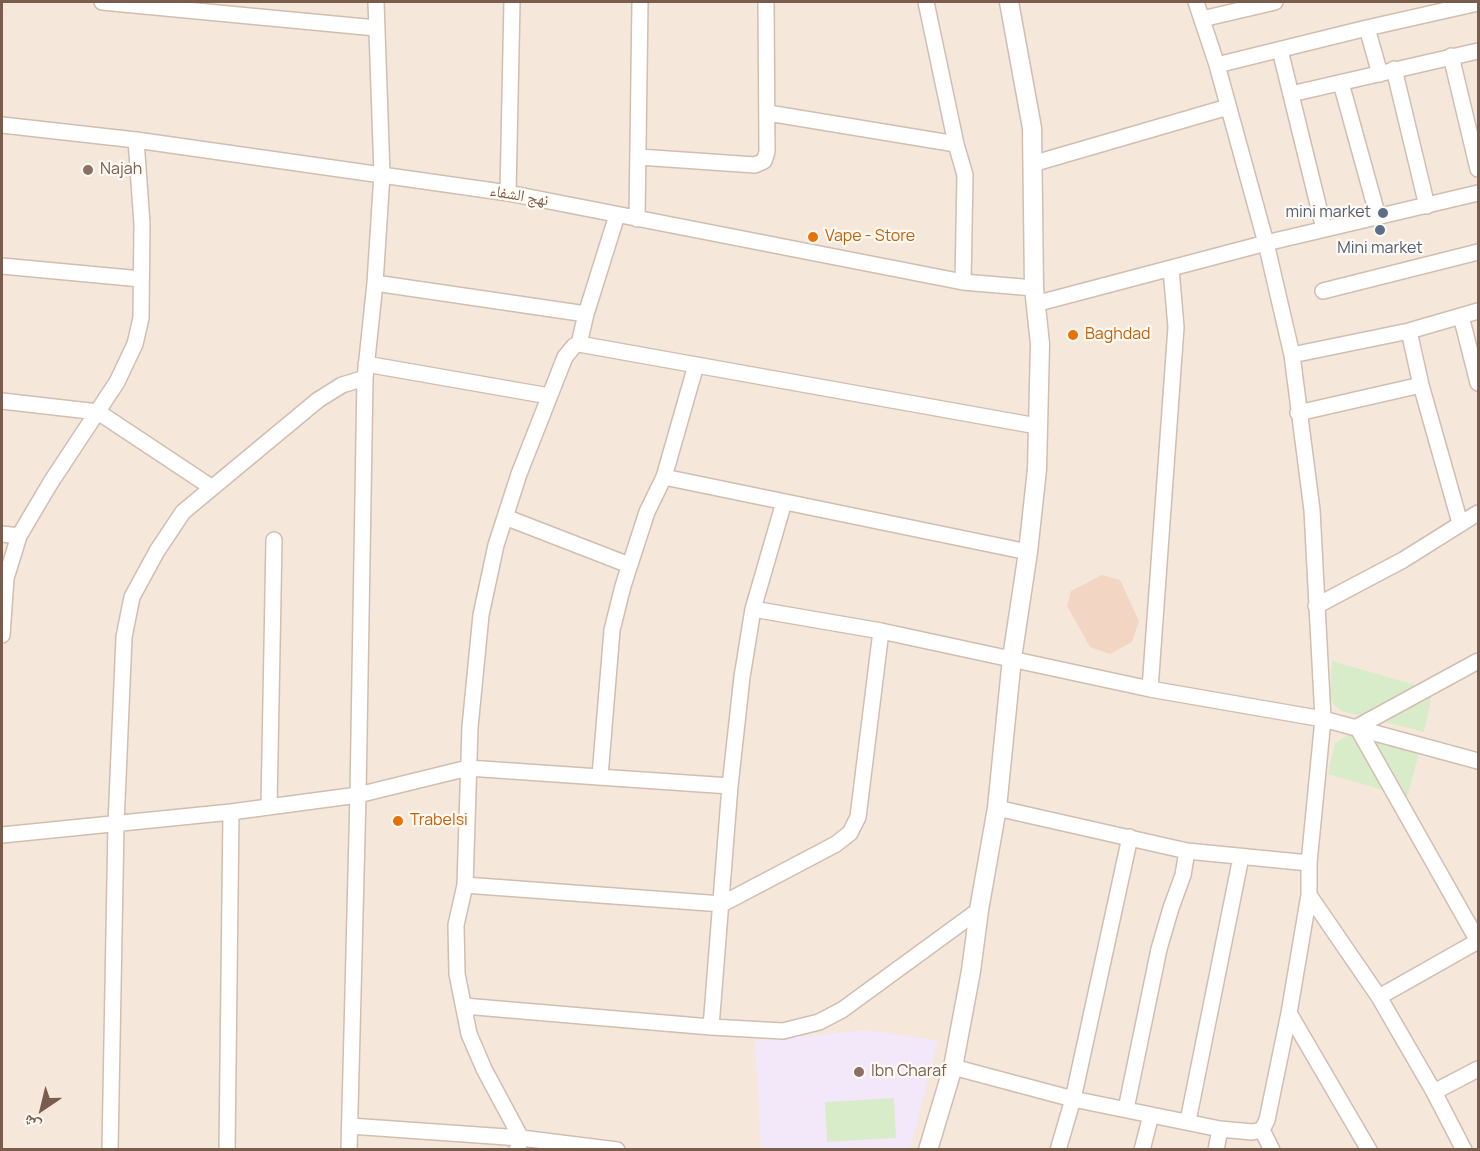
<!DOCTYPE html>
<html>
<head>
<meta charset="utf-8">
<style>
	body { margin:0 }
	#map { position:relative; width:1480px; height:1151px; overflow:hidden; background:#fdf6ec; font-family:Manrope,"Noto Naskh Arabic",sans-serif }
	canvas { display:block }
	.frame { position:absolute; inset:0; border:3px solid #7a5c4d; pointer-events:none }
	.north { position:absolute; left:12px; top:1079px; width:60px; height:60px; -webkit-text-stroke:4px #fffaf3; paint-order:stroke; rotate:215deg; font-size:16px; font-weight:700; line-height:24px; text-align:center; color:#7a5c4d }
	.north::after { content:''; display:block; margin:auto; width:21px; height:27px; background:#7a5c4d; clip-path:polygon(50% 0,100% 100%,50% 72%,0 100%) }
</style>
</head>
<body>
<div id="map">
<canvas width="1480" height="1151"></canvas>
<div class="frame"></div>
<div class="north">ش</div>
</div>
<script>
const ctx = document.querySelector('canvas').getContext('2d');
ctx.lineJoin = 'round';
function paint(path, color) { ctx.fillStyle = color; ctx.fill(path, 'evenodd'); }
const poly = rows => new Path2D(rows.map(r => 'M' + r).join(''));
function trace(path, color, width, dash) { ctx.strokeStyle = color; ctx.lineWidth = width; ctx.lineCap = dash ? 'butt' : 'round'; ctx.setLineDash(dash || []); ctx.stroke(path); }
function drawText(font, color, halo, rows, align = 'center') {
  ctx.font = font + ' Manrope,"Noto Naskh Arabic",sans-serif'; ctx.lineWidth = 4.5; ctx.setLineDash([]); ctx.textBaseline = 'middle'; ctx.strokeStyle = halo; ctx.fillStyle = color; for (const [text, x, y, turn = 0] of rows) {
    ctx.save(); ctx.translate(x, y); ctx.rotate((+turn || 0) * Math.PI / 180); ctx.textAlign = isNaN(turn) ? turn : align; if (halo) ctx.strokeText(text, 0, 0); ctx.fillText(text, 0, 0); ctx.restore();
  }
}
paint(poly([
	[2,2,1478,2,1478,1149,2,1149]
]), '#f5e8da');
paint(poly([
	[867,1030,938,1041,912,1143,908,1149,761,1148,755,1041]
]), '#f3e8fa');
paint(poly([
	[1332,661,1433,690,1424,732,1342,711,1333,704,1330,696],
	[1350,734,1419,753,1407,797,1328,774,1335,743],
	[894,1098,896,1138,827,1142,825,1102]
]), '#d8ecc9');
paint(poly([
	[1102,575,1120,580,1139,621,1132,642,1110,654,1090,647,1067,606,1071,591]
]), '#f3d5c3');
const minor = poly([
	[102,2,376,28],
	[926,2,956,144,965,175,963,282],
	[1202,19,1275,2],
	[1367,28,1478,3],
	[1280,50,1324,229],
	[1451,56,1478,169],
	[1217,65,1367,28,1380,74],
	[1394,69,1427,206],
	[1341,83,1378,217],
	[1291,94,1478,51],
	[768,113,956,144],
	[2,125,136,140,508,193,963,282,1034,288],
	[639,157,755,165,764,161,767,152,766,2],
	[1032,164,1228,107],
	[508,193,512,2],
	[637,219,640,2],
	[2,266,141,279],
	[375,283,586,314],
	[1323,291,1478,252],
	[1035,304,1266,243,1478,193],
	[1461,316,1478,383],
	[1409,331,1421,385,1460,523],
	[579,344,586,314,617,215],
	[1292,355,1409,331,1478,311],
	[366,364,549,396],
	[2,401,98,412,211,487],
	[1298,413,1421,385],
	[664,477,696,365],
	[505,517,629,565],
	[2,534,19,536],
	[1316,606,1403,560,1478,513],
	[753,609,881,631,1150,689,1323,719,1478,761],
	[2,635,6,578,19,536,51,482,117,382,135,344,141,318,142,224,136,140],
	[1150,689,1176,327,1171,269],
	[600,776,612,630,623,586,647,512,664,477,1028,552],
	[730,786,742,677,753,609,784,502],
	[269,807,274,540],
	[997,808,1187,851,1309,863],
	[2,835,231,812,358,795,468,768,730,786,711,1027,783,1031,819,1022,842,1010,979,910],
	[465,885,722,904,836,844,850,833,858,817,881,631],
	[1309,895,1379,997,1434,1092,1464,1150],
	[1478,941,1357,727,1478,661],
	[1379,997,1478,941],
	[464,1006,711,1027],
	[1289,1013,1369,1150],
	[953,1067,1073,1099,1220,1129,1252,1132,1262,1130,1267,1120,1289,1013,1309,895,1309,863,1323,719,1312,510,1292,355,1266,243,1217,65,1196,2],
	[1434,1092,1478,1069],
	[1126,1109,1159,949,1171,908,1183,875,1187,851],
	[1188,1121,1241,857],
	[350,1126,521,1138,617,1150],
	[1262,1130,1272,1150],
	[110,1150,116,824,124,637,132,597,157,551,183,512,318,400,342,385,365,378],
	[227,1150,231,812],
	[349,1150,358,795,365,378,375,283,382,174,376,2],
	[517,1150,521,1138,484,1069,469,1034,457,974,456,925,465,885,470,727,481,615,496,545,519,474,565,357,574,346,579,344,1037,426],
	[1058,1150,1073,1099,1130,837],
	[1142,1150,1151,1115],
	[1216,1150,1220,1129]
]);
const tertiary = poly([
	[928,1150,953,1067,971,971,979,910,997,808,1012,658,1028,552,1037,469,1040,344,1034,288,1032,128,1009,2]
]);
trace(minor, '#d1beb0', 18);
trace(tertiary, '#d1beb0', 21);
trace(minor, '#fff', 15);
trace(tertiary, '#fff', 18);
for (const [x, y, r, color] of [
	[88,170,6,"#8d6e63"],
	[1383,213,6,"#5c6f8a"],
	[1380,230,6,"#5c6f8a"],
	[813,237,6,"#e8710a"],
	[1073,335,6,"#e8710a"],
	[398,821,6,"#e8710a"],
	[859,1072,6,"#8d6e63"]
]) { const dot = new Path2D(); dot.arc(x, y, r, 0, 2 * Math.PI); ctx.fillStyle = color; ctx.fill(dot); trace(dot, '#fffaf3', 2); }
drawText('16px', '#785e54', '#fffaf3', [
	["Najah",100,170],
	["Ibn Charaf",871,1072]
], 'left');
drawText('16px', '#7a5c4d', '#fffaf3', [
	["نهج الشفاء",519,196,10]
]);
drawText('16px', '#4e5e75', '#fffaf3', [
	["mini market",1371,213],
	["Mini market",1380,249,"center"]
], 'right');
drawText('16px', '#c56008', '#fffaf3', [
	["Vape - Store",825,237],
	["Baghdad",1085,335],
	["Trabelsi",410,821]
], 'left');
</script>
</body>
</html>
